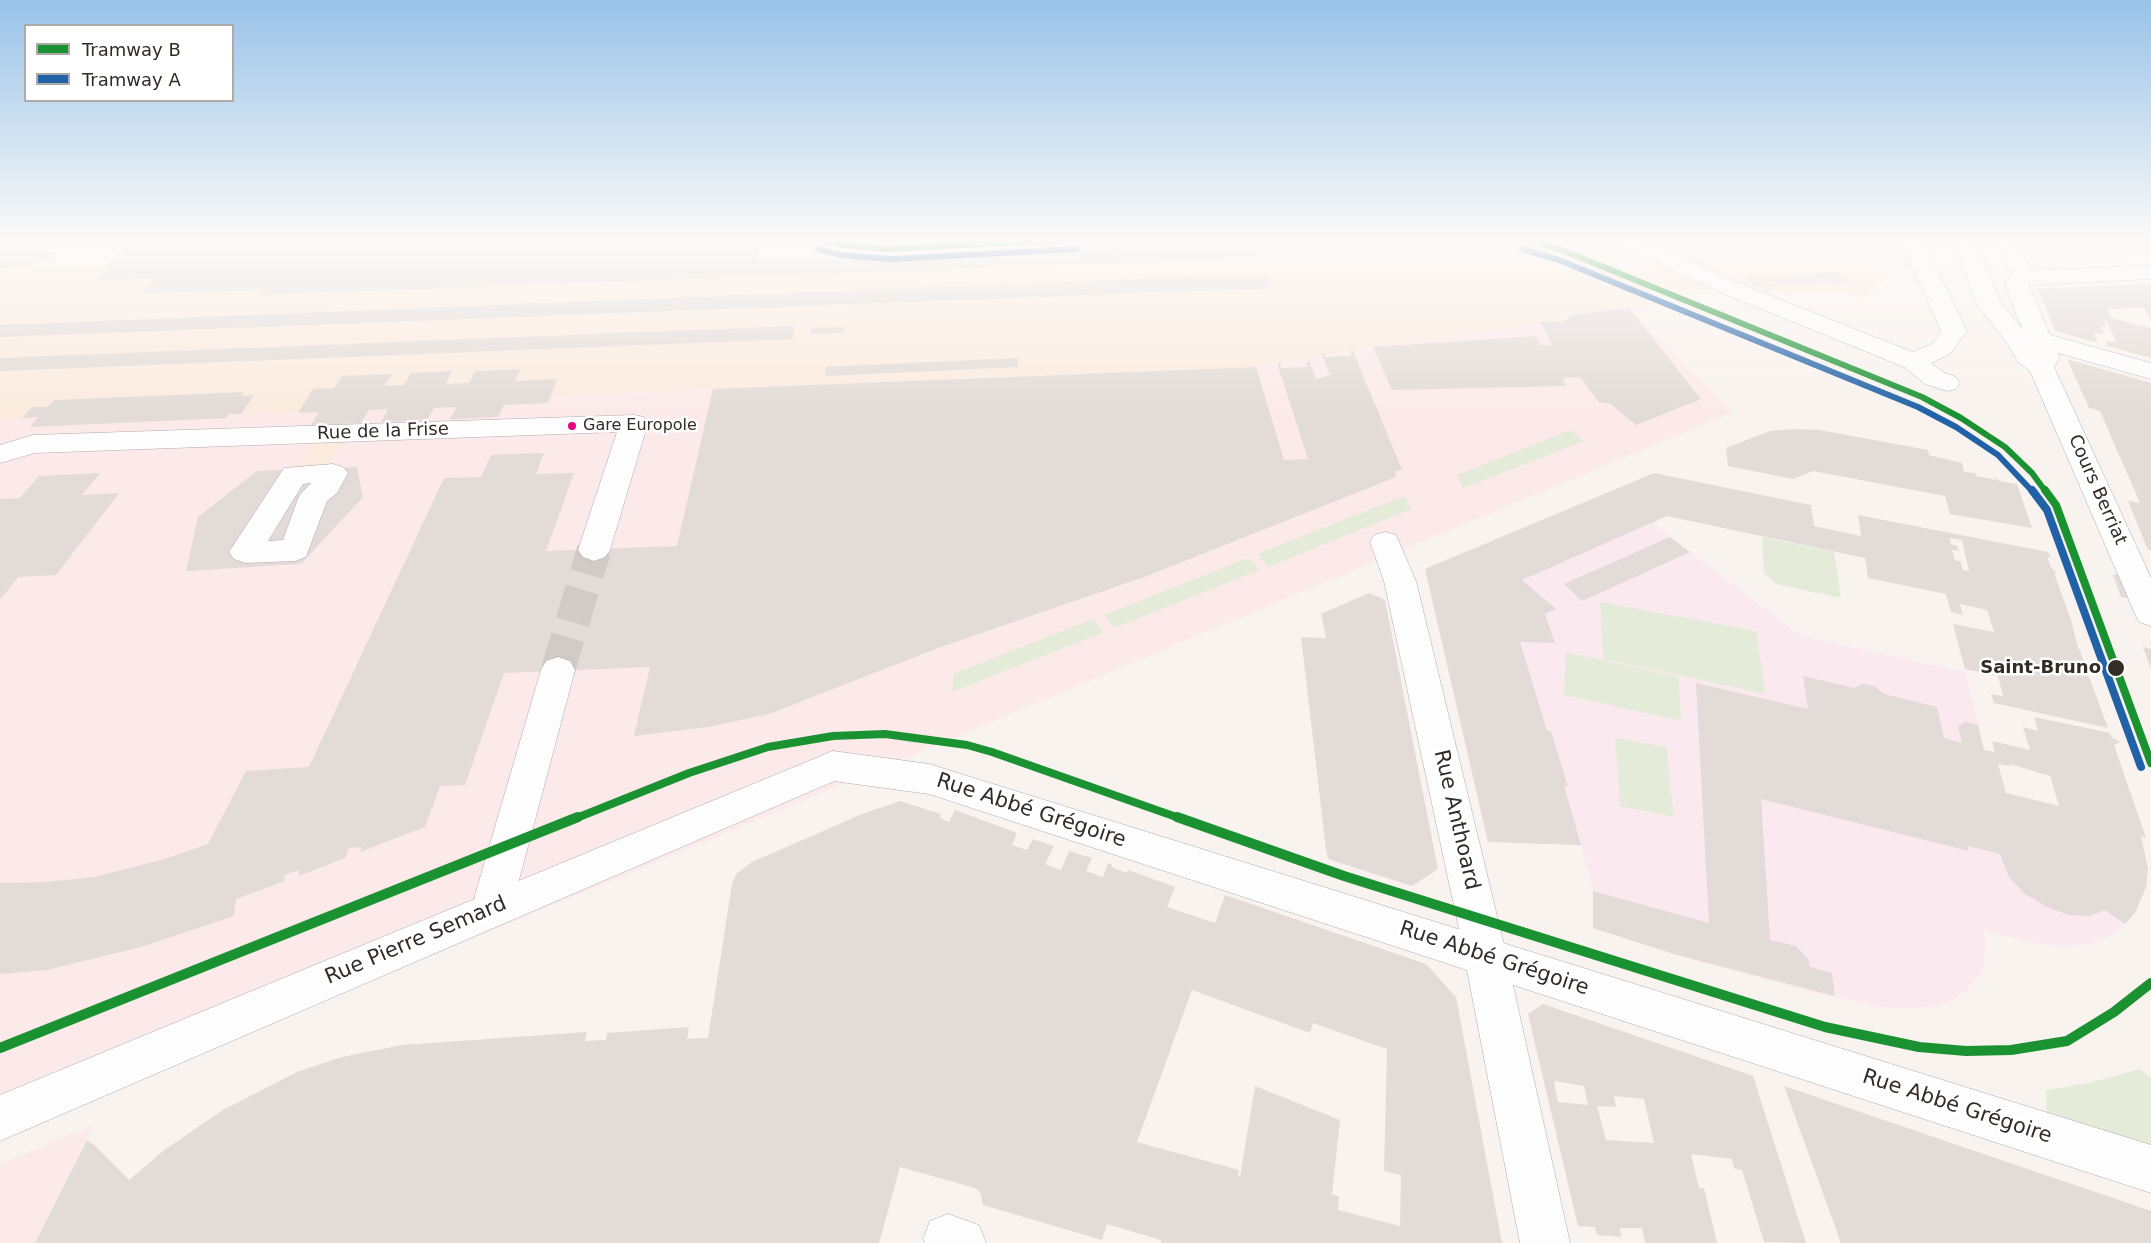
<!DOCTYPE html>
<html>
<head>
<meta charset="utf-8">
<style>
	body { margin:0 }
	#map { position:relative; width:2151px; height:1243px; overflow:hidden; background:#f9f3ef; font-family:"DejaVu Sans",sans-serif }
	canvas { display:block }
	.legend { position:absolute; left:24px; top:24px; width:210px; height:78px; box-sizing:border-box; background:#fff; border:2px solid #adaaa8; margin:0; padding:8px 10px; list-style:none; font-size:18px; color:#322b26 }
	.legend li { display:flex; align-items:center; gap:12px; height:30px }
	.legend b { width:30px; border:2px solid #adaaa8 }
</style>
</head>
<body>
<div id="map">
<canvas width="2151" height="1243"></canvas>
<ul class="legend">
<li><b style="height:8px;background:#1b9232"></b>Tramway B</li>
<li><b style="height:8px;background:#2061a7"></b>Tramway A</li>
</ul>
</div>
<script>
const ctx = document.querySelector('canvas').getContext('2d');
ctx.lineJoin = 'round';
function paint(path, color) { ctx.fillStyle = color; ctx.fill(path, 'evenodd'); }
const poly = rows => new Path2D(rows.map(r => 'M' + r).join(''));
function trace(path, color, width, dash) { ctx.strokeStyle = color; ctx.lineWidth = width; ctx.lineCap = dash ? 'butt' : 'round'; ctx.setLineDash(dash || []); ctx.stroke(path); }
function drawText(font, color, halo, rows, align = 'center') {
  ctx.font = font + ' "DejaVu Sans",sans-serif'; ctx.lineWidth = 5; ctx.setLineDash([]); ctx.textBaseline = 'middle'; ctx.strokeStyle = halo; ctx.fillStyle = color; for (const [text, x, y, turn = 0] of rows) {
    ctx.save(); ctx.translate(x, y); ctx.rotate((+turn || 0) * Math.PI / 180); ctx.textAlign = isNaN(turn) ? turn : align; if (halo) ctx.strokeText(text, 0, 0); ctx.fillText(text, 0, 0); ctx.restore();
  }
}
paint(poly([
	[1629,308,1733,412,0,1136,0,419,22,418,32,407,54,400,244,392,242,395,254,395,242,414,298,413,547,403,550,397,713,389,1256,367,1570,315],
	[93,1125,35,1243,0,1243,0,1164]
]), '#fceaeb');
paint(poly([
	[313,239,762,239,758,258,804,260,1257,245,1316,249,1417,245,1543,250,1660,248,1659,239,1769,239,1902,243,1913,267,1873,267,1887,279,1862,299,1843,292,1783,295,1776,291,1765,292,1748,287,1647,293,1671,302,1571,315,1564,321,1374,347,1256,367,713,389,550,397,548,403,369,410,323,473,288,485,331,412,241,414,254,395,241,396,243,392,54,400,48,407,32,407,22,418,0,419,0,268,109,264,128,245],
	[2062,239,2151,239,2151,257,2031,262,2025,250,2016,246,2020,240]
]), '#fbebdf');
paint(poly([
	[1651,522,1801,636,1966,672,1984,750,2008,804,2141,836,2148,869,2146,887,2135,913,2110,936,2093,943,2072,946,2044,945,1983,930,1986,942,1983,966,1980,974,1969,988,1953,1000,1935,1006,1912,1009,1888,1008,1811,992,1677,955,1593,928,1593,891,1581,845,1488,842,1425,570,1517,530,1557,564]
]), '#faeaef');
paint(poly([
	[1501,239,1552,250,1417,245,1316,249,1257,245,1250,240],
	[1570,430,1584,441,1463,488,1457,475],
	[1404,496,1411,509,1268,567,1257,554],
	[1762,537,1834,552,1841,598,1776,584,1764,573],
	[1248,558,1259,570,1114,628,1104,615],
	[1600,602,1756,631,1765,694,1603,659],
	[1093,619,1104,632,952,692,953,674],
	[1566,652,1679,677,1681,721,1564,695],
	[1615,738,1666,747,1674,817,1620,806],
	[2140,1069,2151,1078,2151,1146,2047,1115,2046,1090,2089,1083]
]), '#e4ebd8');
paint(poly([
	[75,239,762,239,757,258,804,260,1062,252,1061,248,1085,246,1086,250,1075,251,1115,250,1099,249,1098,246,1124,245,1124,249,1121,250,1256,246,1261,257,259,295,263,290,140,294,154,278,92,281,128,245,52,247,45,252,59,252,50,261,36,261,31,267,0,268,0,241],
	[1186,242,1188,246,1163,247,1162,243],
	[1151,244,1152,247,1127,249,1126,245],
	[1837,272,1849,283,1755,287,1745,276],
	[1267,274,1272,288,0,337,0,325],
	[2151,284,2151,321,2144,308,2108,309,2111,318,2151,328,2151,358,2107,346,2106,341,2116,342,2107,322,2104,321,2106,327,2101,326,2104,334,2094,333,2098,343,2055,331,2038,289],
	[1629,308,1701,399,1636,425,1611,404,1599,402,1580,377,1563,378,1566,386,1392,390,1373,347,1536,336,1541,345,1552,345,1540,322,1564,321,1570,315],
	[794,326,793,339,0,371,0,358],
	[844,327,844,333,811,334,811,328],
	[1350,351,1353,351,1402,470,1395,471,1396,477,1147,576,938,648,769,714,708,727,634,736,650,667,504,673,465,785,440,786,425,827,360,852,362,847,349,848,345,858,299,876,299,870,284,875,285,881,236,899,234,916,141,947,47,970,0,974,0,883,45,882,95,877,168,858,208,844,246,771,309,767,444,478,481,477,491,455,544,453,536,474,574,473,546,551,677,546,713,389,1256,367,1284,460,1308,459,1277,363,1280,363,1281,368,1309,367,1306,362,1309,361,1316,379,1330,375,1321,353,1324,353,1325,357,1352,356],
	[1018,358,1018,367,825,376,826,367],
	[2067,359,2151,383,2151,550,2148,550,2128,501,2140,503,2100,411,2089,408],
	[521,369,515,381,557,379,548,403,504,405,498,417,450,419,457,407,434,408,427,420,381,422,388,409,369,410,361,423,311,425,319,412,298,413,313,389,334,388,342,376,392,374,384,386,404,385,411,373,452,371,446,384,469,383,475,371],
	[244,392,241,396,254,395,241,414,229,414,226,418,30,427,38,417,22,418,32,407,48,407,54,400],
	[1796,429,1820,430,1928,450,1929,455,1962,463,1964,472,1975,473,1976,476,1996,480,1995,476,1999,481,2017,484,2032,528,1950,514,1945,496,1813,471,1793,479,1728,466,1726,448,1770,431],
	[357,467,363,497,301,564,186,571,198,517,257,471],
	[100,473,82,495,119,493,56,575,18,577,0,600,0,499,20,498,39,476],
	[1654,473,1811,505,1814,526,1861,536,1858,515,2048,552,2051,557,2047,557,2051,568,2057,573,2054,573,2071,620,2078,648,2082,652,2080,651,2085,664,2090,666,2085,666,2108,728,1994,703,1991,694,2003,696,1998,676,1965,669,1953,624,1994,632,1987,610,1960,604,1963,615,1951,612,1946,594,1868,578,1865,558,1667,516,1522,580,1556,609,1545,614,1555,643,1520,642,1547,731,1551,731,1568,787,1564,786,1581,845,1488,842,1425,569],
	[1950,538,1962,540,1969,571,1963,570,1961,562,1955,560,1952,550,1959,551,1957,546,1951,544],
	[1670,537,1690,552,1582,601,1564,584],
	[2113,574,2124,576,2133,599,2121,597],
	[1369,593,1385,600,1438,869,1412,886,1328,859,1326,850,1301,637,1326,638,1321,614],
	[2143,647,2151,649,2151,669],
	[1803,676,1854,688,1863,684,1874,686,1884,694,1937,707,1944,738,1962,743,1958,726,1965,722,1978,725,1984,750,1995,752,1992,741,2030,750,2023,727,2038,731,2034,717,2110,733,2111,737,2120,742,2114,745,2146,838,2141,836,2148,869,2146,887,2135,913,2125,924,2105,910,2090,916,2069,915,2047,907,2025,894,2009,877,2000,854,1968,846,1969,851,1761,799,1770,940,1796,946,1808,959,1810,967,1832,973,1835,996,1677,955,1593,928,1593,891,1709,923,1696,683,1808,709],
	[1998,764,2010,766,2010,764,2050,776,2059,806,2006,793],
	[900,801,941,814,940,818,949,822,955,810,1017,833,1012,845,1027,850,1033,839,1054,846,1045,864,1061,870,1069,851,1092,858,1086,871,1103,877,1108,863,1112,864,1111,867,1127,873,1128,870,1175,887,1167,907,1215,923,1225,895,1426,964,1456,997,1502,1243,1161,1243,1161,1240,1107,1224,1102,1240,983,1205,980,1192,975,1188,900,1167,879,1243,35,1243,87,1140,94,1145,129,1180,163,1151,223,1110,297,1072,342,1057,402,1045,587,1032,585,1041,606,1040,607,1033,689,1027,687,1039,708,1038,732,884,736,874,752,862,862,814],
	[1192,990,1310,1033,1313,1023,1387,1049,1384,1171,1401,1175,1400,1226,1338,1210,1339,1196,1332,1195,1340,1120,1255,1086,1240,1177,1238,1176,1239,1170,1137,1142],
	[1543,1004,1753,1076,1806,1243,1764,1242,1742,1170,1734,1168,1732,1159,1691,1154,1699,1188,1704,1188,1717,1243,1645,1243,1642,1228,1620,1228,1621,1237,1597,1235,1595,1227,1578,1226,1528,1014],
	[1554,1081,1584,1086,1588,1105,1558,1102],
	[1614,1096,1644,1099,1654,1143,1606,1140,1597,1106,1616,1107],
	[1784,1086,2151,1211,2151,1243,1841,1243]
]), '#e2dbd7');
trace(poly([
	[558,670,594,550]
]), '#d1cbc7', 34, [34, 16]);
const pedestrian = poly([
	[1613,239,1642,239,1738,283,1913,352,1932,344,1941,331,1900,239,1922,239,1967,331,1950,354,1931,363,1943,372,1956,377,1960,383,1956,389,1947,391,1925,384,1904,367,1722,293,1616,244,1613,239],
	[1993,239,2015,239,2037,278,2033,283,2025,285,2017,283,1993,239],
	[333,464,343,467,348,473,337,493,327,501,306,557,295,561,245,563,234,559,229,552,284,468,333,464],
	[311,483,299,496,283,540,268,541,303,484,311,483],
	[1385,532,1396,535,1416,581,1507,957,1501,971,1486,976,1471,971,1465,957,1384,581,1370,542,1374,535,1385,532]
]);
const minor = poly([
	[2151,265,2151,279,2029,285,2050,335,2151,363,2151,379,2058,353,2060,358,2050,373,2041,375,2032,373,2028,367,2034,358,2006,289,2005,282,2009,277,2025,271,2151,265],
	[634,415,644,417,648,423,610,550,605,557,594,561,583,557,578,550,617,432,35,453,0,463,0,445,33,435,634,415],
	[558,657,570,661,575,670,515,895,515,908,509,921,495,926,481,921,475,908,475,895,541,670,546,661,558,657],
	[833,751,929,764,2151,1145,2151,1193,1513,985,1570,1243,1520,1243,1467,970,929,794,833,781,820,776,815,766,820,756,833,751],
	[948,1214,979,1225,986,1243,925,1243,923,1239,930,1221,948,1214]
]);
const tertiary = poly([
	[1953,239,1975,239,2001,303,2025,332,2037,352,2054,367,2151,578,2151,626,2139,622,2135,614,2030,371,2018,362,2005,340,1977,305,1953,239],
	[833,751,846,756,851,766,846,776,0,1141,0,1095,833,751]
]);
trace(pedestrian, '#b0aba7', 1);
trace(minor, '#b0aba7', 1);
trace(tertiary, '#b0aba7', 1);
paint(pedestrian, '#fefdfd');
paint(minor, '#fefdfd');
paint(tertiary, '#fefdfd');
trace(poly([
	[821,239,843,245,889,249,1076,239],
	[1525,239,1562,250,1922,397,1961,418,2005,447,2032,473,2046,492]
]), '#1b9232', 6);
trace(poly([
	[2045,490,2056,505,2151,763],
	[574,819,689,773,768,747,833,736,885,734,967,745,992,752,1182,819]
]), '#1b9232', 8);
trace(poly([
	[1177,817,1344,876,1825,1027,1919,1047,1966,1051,2011,1050,2067,1041,2114,1012,2151,983],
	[0,1048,578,817]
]), '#1b9232', 10);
trace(poly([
	[818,249,841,255,890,259,1077,249],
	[1522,249,1559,260,1918,407,1956,427,1998,455,2033,492]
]), '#2061a7', 6);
trace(poly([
	[2032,490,2047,510,2141,767]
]), '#2061a7', 8);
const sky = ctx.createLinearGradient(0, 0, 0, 413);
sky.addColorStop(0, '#99c3e8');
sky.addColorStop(0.58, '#fcfaf8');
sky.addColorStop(1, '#fcfaf800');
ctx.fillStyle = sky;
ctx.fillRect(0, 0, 2151, 413);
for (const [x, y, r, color] of [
	[572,426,5,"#e5007d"],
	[2116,668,9,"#322b26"]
]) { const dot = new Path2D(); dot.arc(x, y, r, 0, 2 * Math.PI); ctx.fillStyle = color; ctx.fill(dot); trace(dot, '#fff', 2); }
drawText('16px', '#322b26', '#fff', [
	["Gare Europole",583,426]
], 'left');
drawText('18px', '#322b26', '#fff', [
	["Rue de la Frise",383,432,-2],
	["Cours Berriat",2097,490,66]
]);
drawText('bold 18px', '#322b26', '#fff', [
	["Saint-Bruno",2101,668]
], 'right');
drawText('21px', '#322b26', '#fff', [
	["Rue Abbé Grégoire",1031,811,18],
	["Rue Anthoard",1456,820,77],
	["Rue Pierre Semard",416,941,-23],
	["Rue Abbé Grégoire",1494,959,18],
	["Rue Abbé Grégoire",1957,1107,18]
]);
</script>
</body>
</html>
